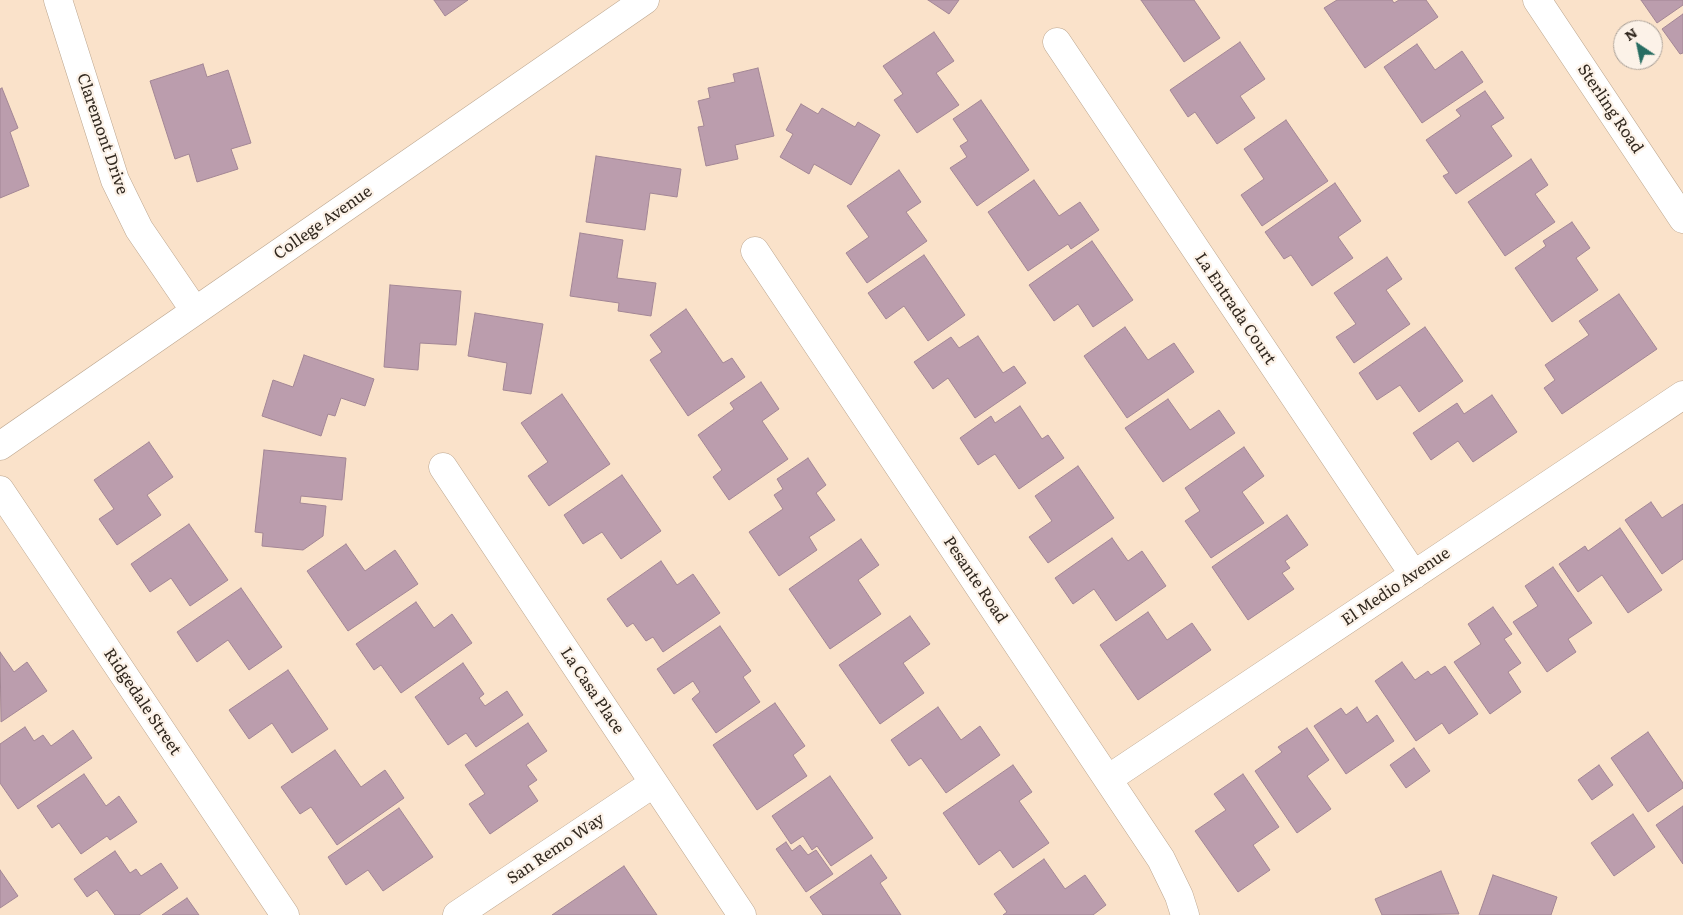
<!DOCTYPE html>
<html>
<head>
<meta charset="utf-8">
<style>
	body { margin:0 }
	#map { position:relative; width:1683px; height:915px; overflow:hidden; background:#fae2ca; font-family:Literata,serif }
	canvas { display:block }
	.north { position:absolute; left:1613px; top:20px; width:50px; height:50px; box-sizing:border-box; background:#fcf2e8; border:1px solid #aba198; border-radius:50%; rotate:326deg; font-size:14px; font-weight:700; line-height:20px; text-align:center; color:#31281f }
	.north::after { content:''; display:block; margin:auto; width:18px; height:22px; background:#286d62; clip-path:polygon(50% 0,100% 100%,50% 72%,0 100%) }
</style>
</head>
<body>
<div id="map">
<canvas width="1683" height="915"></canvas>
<div class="north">N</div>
</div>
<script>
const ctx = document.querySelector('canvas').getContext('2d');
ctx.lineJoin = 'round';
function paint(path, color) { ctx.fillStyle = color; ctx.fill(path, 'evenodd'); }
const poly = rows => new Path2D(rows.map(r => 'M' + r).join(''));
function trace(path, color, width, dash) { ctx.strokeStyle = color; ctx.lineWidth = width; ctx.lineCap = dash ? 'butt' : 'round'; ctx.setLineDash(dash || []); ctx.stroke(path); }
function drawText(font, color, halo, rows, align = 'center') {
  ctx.font = font + ' Literata,serif'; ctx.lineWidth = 4.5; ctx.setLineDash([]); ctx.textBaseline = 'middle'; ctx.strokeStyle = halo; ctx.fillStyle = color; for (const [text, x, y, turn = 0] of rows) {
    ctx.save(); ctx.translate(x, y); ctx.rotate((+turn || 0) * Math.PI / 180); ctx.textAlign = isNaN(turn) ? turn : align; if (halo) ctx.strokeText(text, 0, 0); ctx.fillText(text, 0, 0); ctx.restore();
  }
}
const building = poly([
	[434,0,468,0,445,16,434,0],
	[928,0,959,0,949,14,928,0],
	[1141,0,1194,0,1220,38,1184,62,1141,0],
	[1337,0,1392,0,1394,3,1399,0,1426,0,1438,17,1365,68,1324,8,1337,0],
	[1641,0,1683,0,1683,5,1657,23,1641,0],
	[1683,14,1683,53,1680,54,1662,29,1683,14],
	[934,32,954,61,936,73,959,105,917,133,894,100,903,94,883,66,934,32],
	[1240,42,1265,79,1240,96,1255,118,1217,144,1195,112,1188,117,1170,90,1240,42],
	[1417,44,1435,70,1462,51,1483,82,1422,123,1384,67,1417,44],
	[203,64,207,77,228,70,251,143,231,149,238,169,197,182,189,154,175,159,150,81,203,64],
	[758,68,774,136,735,145,738,159,706,166,698,127,704,126,698,101,710,98,708,88,735,82,733,74,758,68],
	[2,88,18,128,10,132,29,186,0,198,0,89,2,88],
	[1485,91,1504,118,1491,126,1512,156,1456,194,1443,176,1449,173,1426,140,1461,116,1456,110,1485,91],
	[981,100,1029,170,977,206,950,168,967,157,960,146,968,141,953,119,981,100],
	[801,104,818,114,822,108,855,127,858,122,880,135,851,185,814,164,809,174,780,157,793,134,786,130,801,104],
	[1286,120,1328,181,1262,226,1241,195,1264,179,1244,149,1286,120],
	[596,156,681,169,677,197,650,193,645,230,586,222,596,156],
	[1531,159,1548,185,1535,194,1555,222,1505,256,1468,202,1531,159],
	[899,170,921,202,906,212,927,241,867,283,846,253,869,237,847,206,899,170],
	[1034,180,1059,216,1080,202,1099,230,1071,249,1068,244,1028,271,988,212,1034,180],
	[1335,183,1361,221,1338,237,1353,258,1312,286,1291,255,1284,259,1265,232,1335,183],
	[1572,222,1590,248,1576,258,1598,290,1552,322,1515,268,1546,246,1543,241,1572,222],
	[580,233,623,240,617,278,656,283,651,316,618,311,619,303,570,296,580,233],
	[1092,241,1133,300,1093,327,1078,304,1054,321,1029,285,1092,241],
	[924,255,965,315,928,341,904,306,886,319,868,293,924,255],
	[1387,257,1402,279,1386,290,1410,324,1354,363,1336,337,1356,324,1334,293,1387,257],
	[390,285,461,291,456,345,420,343,418,370,384,367,390,285],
	[1619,294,1657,349,1562,414,1544,388,1555,380,1545,365,1589,335,1579,321,1619,294],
	[686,309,723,363,732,358,745,377,688,416,650,360,662,352,650,335,686,309],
	[475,313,543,324,531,394,503,390,507,363,468,356,475,313],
	[1125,327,1148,360,1174,343,1194,372,1127,418,1084,356,1125,327],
	[1425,327,1463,381,1419,412,1400,385,1377,400,1359,373,1425,327],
	[978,336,1003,373,1014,366,1026,383,975,418,948,378,933,389,914,362,951,337,959,348,978,336],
	[304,355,374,379,365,406,341,398,335,416,328,414,321,436,262,416,273,380,293,387,304,355],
	[761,382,779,409,762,421,788,459,729,500,713,477,722,470,698,435,734,409,730,403,761,382],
	[562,394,610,464,549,506,528,476,548,462,521,423,562,394],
	[1492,395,1517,432,1473,462,1458,441,1431,460,1413,433,1457,403,1464,414,1492,395],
	[1168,399,1190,430,1219,410,1235,433,1163,482,1125,428,1168,399],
	[1020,406,1042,439,1048,435,1064,458,1019,489,995,454,978,465,960,438,991,416,995,423,1020,406],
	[149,442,173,477,147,495,161,515,117,545,99,519,114,509,94,480,149,442],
	[1244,447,1264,476,1242,492,1264,523,1211,558,1185,521,1200,511,1185,488,1244,447],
	[264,450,346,458,342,500,301,496,300,503,326,506,323,536,303,550,262,546,263,533,255,532,264,450],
	[808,458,826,485,816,493,835,520,809,537,817,550,779,576,749,532,783,509,774,495,783,489,777,479,808,458],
	[1078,466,1114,518,1048,563,1029,537,1052,521,1035,496,1078,466],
	[622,475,661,531,621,559,602,532,583,544,564,515,622,475],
	[1651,502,1662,518,1683,504,1683,559,1662,574,1625,520,1651,502],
	[1287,515,1308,545,1285,561,1290,568,1282,573,1294,589,1248,620,1212,567,1287,515],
	[189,524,228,580,190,606,171,578,150,592,131,564,189,524],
	[1620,528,1662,590,1628,613,1602,575,1578,592,1559,564,1585,546,1588,551,1620,528],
	[1112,538,1128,561,1142,551,1166,586,1116,621,1094,589,1073,604,1055,578,1112,538],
	[861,539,879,565,858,580,881,614,830,649,789,589,861,539],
	[346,544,365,571,395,550,418,584,348,631,307,571,346,544],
	[661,561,677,585,693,574,720,613,663,652,653,637,646,641,633,623,627,627,607,599,661,561],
	[1553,567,1592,623,1568,639,1576,652,1547,672,1513,622,1538,606,1525,586,1553,567],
	[241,588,282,647,249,670,228,640,197,662,177,632,241,588],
	[416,602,434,628,452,614,472,643,401,693,381,665,374,670,356,644,416,602],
	[1493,607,1512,634,1504,639,1521,663,1508,672,1521,692,1490,714,1454,662,1481,644,1468,624,1493,607],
	[1148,612,1167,640,1192,623,1211,650,1138,700,1100,645,1148,612],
	[910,616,930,644,903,663,924,693,880,724,839,665,910,616],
	[720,626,751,671,743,677,760,702,716,733,692,699,700,692,693,681,674,694,657,669,720,626],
	[0,652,14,672,27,662,47,691,1,722,0,652],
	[1402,662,1415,680,1428,671,1431,675,1445,666,1478,714,1449,734,1442,723,1416,741,1375,681,1402,662],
	[463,663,484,694,479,698,485,706,507,691,523,715,476,747,466,733,448,745,415,697,463,663],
	[288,670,328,729,292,753,272,723,249,739,229,710,288,670],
	[775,703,805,746,793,755,807,776,757,810,713,745,775,703],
	[938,707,961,740,980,726,1000,755,946,793,921,758,909,766,891,740,938,707],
	[1357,707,1367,723,1377,715,1394,741,1346,774,1314,726,1341,708,1346,715,1357,707],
	[528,723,547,751,526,765,537,780,528,786,538,801,490,834,469,804,485,794,465,765,528,723],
	[25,727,34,741,43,735,51,746,73,730,92,758,18,809,0,783,0,744,25,727],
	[1307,728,1329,760,1307,776,1331,809,1297,833,1255,771,1282,752,1278,747,1307,728],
	[1648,732,1683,783,1683,788,1648,812,1611,758,1648,732],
	[1414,748,1430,771,1406,788,1390,765,1414,748],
	[335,750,361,787,385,770,404,798,337,845,311,807,300,814,281,787,335,750],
	[1013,765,1032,792,1019,801,1049,843,1013,868,1000,850,979,865,943,813,1013,765],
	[1599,765,1613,785,1592,800,1578,780,1599,765],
	[84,774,106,806,119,796,137,822,110,840,107,836,81,854,59,823,52,828,37,806,84,774],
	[1243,774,1279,827,1253,845,1270,870,1238,892,1195,831,1226,810,1214,794,1243,774],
	[830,776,873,838,831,866,817,846,812,850,803,836,791,844,772,816,830,776],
	[1683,806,1683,864,1656,825,1683,806],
	[399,808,433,857,383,891,368,870,346,885,328,857,399,808],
	[1633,814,1655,847,1614,876,1591,843,1633,814],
	[786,842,792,851,800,845,808,855,816,850,833,874,806,892,776,849,786,842],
	[115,851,130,873,136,869,141,876,161,863,178,888,139,915,115,915,97,890,87,897,74,879,115,851],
	[871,855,887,878,880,883,901,915,823,915,810,897,871,855],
	[1044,859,1065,889,1085,875,1106,905,1093,915,1003,915,1007,912,994,894,1044,859],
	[624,866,657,915,552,915,624,866],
	[0,870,18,896,0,908,0,870],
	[1441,871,1459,914,1382,915,1375,899,1441,871],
	[1493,875,1557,897,1551,915,1479,915,1493,875],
	[187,898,199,915,162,915,187,898]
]);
paint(building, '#bb9dad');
trace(building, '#a38695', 1);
const minor = poly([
	[58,0,115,180,139,229,195,311],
	[1537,0,1683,219],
	[1057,42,1414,575],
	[755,251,1161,859,1179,896,1185,915],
	[0,446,645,0],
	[443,467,742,915],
	[0,490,285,915],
	[1108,779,1683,395],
	[457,915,654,783]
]);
trace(minor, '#bba58e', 29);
trace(minor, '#fff', 28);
drawText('16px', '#31281f', '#fcf2e8', [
	["Sterling Road",1610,109,56],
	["Claremont Drive",102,134,71],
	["College Avenue",323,223,-35],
	["La Entrada Court",1235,309,56],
	["Pesante Road",975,580,56],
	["El Medio Avenue",1396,587,-34],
	["La Casa Place",592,691,56],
	["Ridgedale Street",142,702,56],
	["San Remo Way",556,849,-34]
]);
</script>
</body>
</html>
